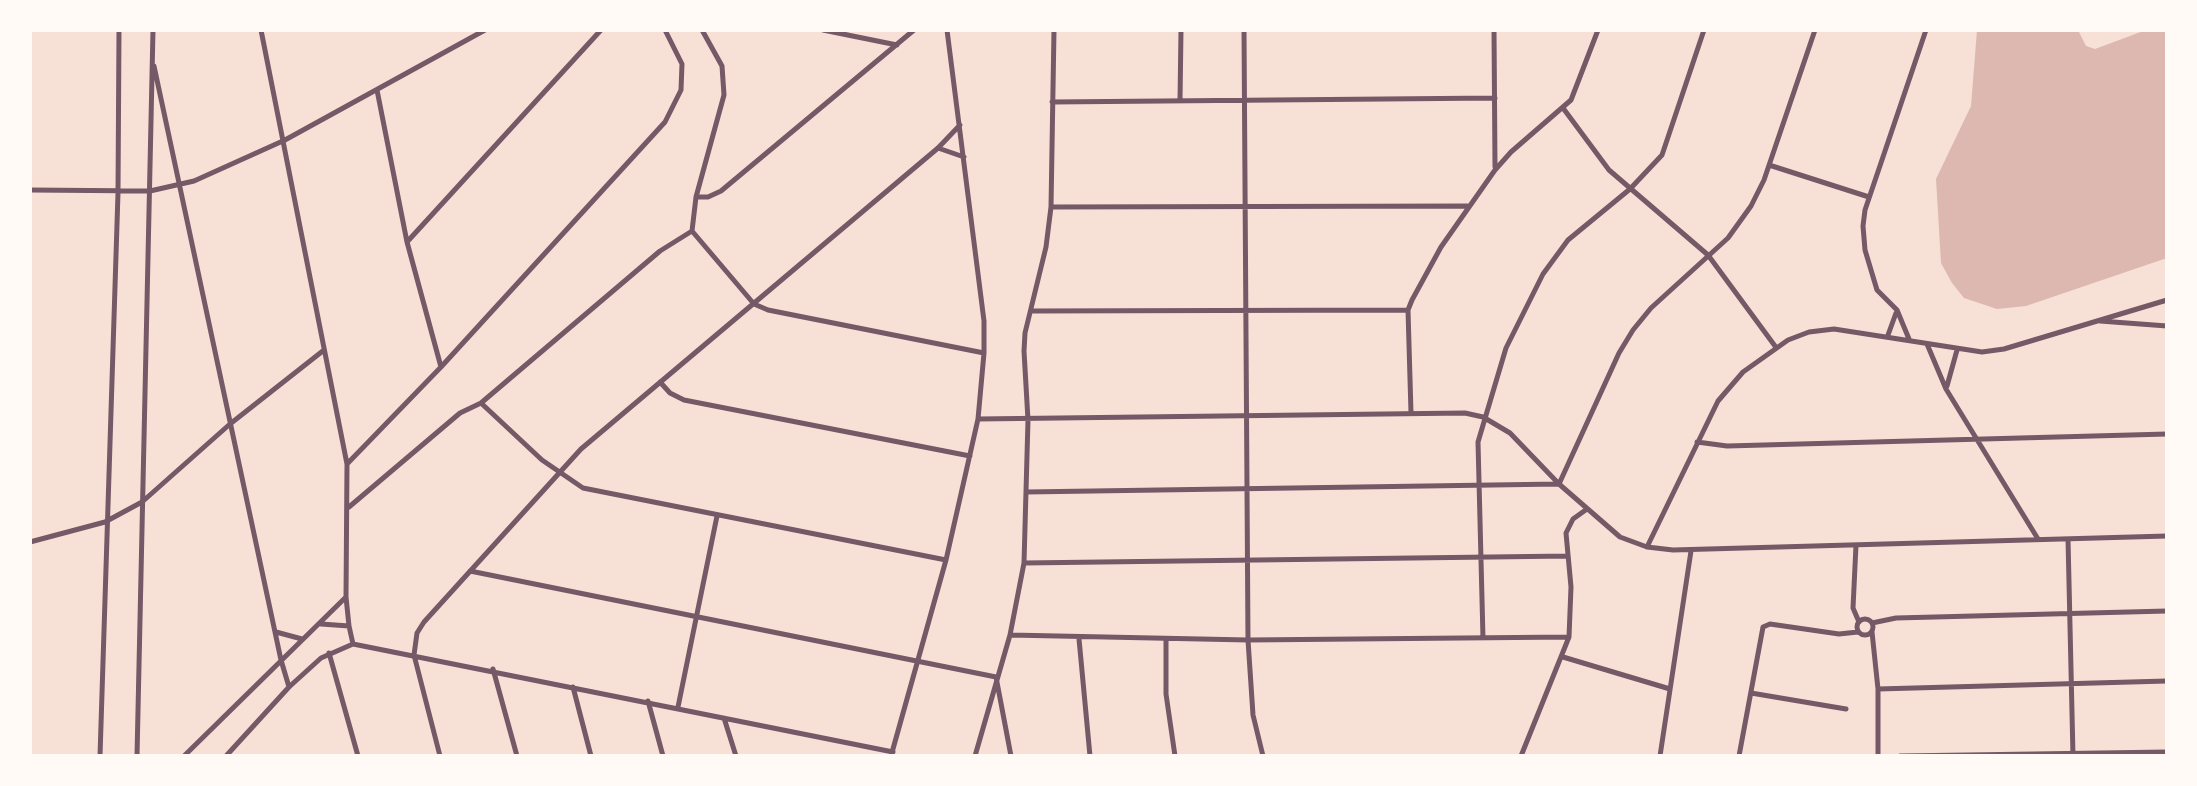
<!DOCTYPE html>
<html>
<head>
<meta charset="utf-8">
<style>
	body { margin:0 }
	#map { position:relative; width:2197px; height:786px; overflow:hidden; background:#f7e1d7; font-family:"PT Sans",sans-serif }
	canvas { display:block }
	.frame { position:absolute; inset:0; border:32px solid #fffaf5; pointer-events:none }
</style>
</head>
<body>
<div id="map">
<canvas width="2197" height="786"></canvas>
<div class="frame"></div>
</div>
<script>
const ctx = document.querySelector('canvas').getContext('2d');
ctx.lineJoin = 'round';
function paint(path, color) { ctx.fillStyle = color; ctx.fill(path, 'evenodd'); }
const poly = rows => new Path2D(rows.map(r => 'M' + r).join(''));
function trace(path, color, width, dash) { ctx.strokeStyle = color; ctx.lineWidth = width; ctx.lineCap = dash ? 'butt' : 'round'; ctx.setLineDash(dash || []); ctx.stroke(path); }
paint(poly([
	[1977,30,2078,30,2086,46,2095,49,2146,30,2162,30,2167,34,2167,258,2026,306,1997,309,1964,298,1952,283,1941,263,1936,179,1971,106]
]), '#dcb8b0');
trace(poly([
	[261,30,347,464,346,597,349,626],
	[823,30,897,45],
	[1244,30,1248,640,1253,715,1263,756],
	[1494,30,1495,167],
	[154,66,281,660,289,687],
	[377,90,407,242,441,367],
	[1180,101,1181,30],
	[1052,102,1495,98],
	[1563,108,1609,170,1708,255,1775,346],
	[938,148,964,157],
	[1769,165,1869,197],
	[30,190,150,191,194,181,285,140,485,30],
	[696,197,708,197,721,191,914,30],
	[1051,207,1467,206],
	[692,231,754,304,768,310,984,353],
	[692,231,696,197,724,95,722,66,702,30],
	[407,242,601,30],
	[1032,311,1408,310],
	[2100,321,2167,326],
	[1888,335,1896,313],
	[1909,339,1897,310,1877,290,1865,250,1863,226,1865,210,1926,30],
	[1927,344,1946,389,2038,539],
	[660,382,670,393,684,400,970,456],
	[1947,386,1957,350],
	[481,403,542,460,583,488,946,560],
	[1411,413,1408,310,1412,300,1441,247,1495,170,1511,152,1571,100,1598,30],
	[978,419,1465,413,1483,417,1510,433,1559,484,1620,537,1647,547,1673,550,2167,536],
	[1697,442,1727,446,2167,434],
	[347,464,441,367,665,122,681,90,682,64,665,30],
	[1026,492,1559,484,1619,353,1633,330,1651,308,1728,238,1751,206,1764,180,1815,30],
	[349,507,460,413,481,403,660,251,692,231],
	[2068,539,2073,756],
	[30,542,105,522,142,502,230,424,324,350],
	[1856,545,1853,608,1859,622],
	[1647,547,1718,401,1743,372,1788,340,1809,332,1834,329,1982,352,2004,349,2167,300],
	[1024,563,1568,556],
	[470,571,996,677,1011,756],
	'1857 627a8 8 0 1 1 16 0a8 8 0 1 1-16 0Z',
	[1872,623,1896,618,2167,611],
	[276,632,302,639],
	[1872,632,1878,689,1878,756],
	[1010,635,1248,640,1569,637],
	[1483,638,1478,442,1506,348,1543,274,1568,240,1630,189,1662,155,1704,30],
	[1079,639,1090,756],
	[1166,640,1166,694,1175,756],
	[353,644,893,752],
	[329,653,358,756],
	[1563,657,1670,689],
	[493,669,517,756],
	[573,687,591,756],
	[1878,689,2167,681],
	[1751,693,1846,709],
	[648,701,663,756],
	[678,707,717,516],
	[724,718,736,756],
	[100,756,118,193,119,30],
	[137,756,153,30],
	[184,756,346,597],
	[226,756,289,687,321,658,353,644,349,626,321,624],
	[440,756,414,655,417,633,424,622,581,449,938,148,960,125],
	[891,756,946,560,978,419,984,353,984,321,947,30],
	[975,756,1010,635,1024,563,1028,420,1024,351,1025,333,1046,247,1051,207,1054,30],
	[1521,756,1569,637,1571,587,1566,533,1573,519,1587,509],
	[1660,756,1691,551],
	[1739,756,1763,627,1770,624,1839,634,1858,632],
	[1900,756,2167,752]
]), '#755966', 5);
</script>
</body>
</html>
